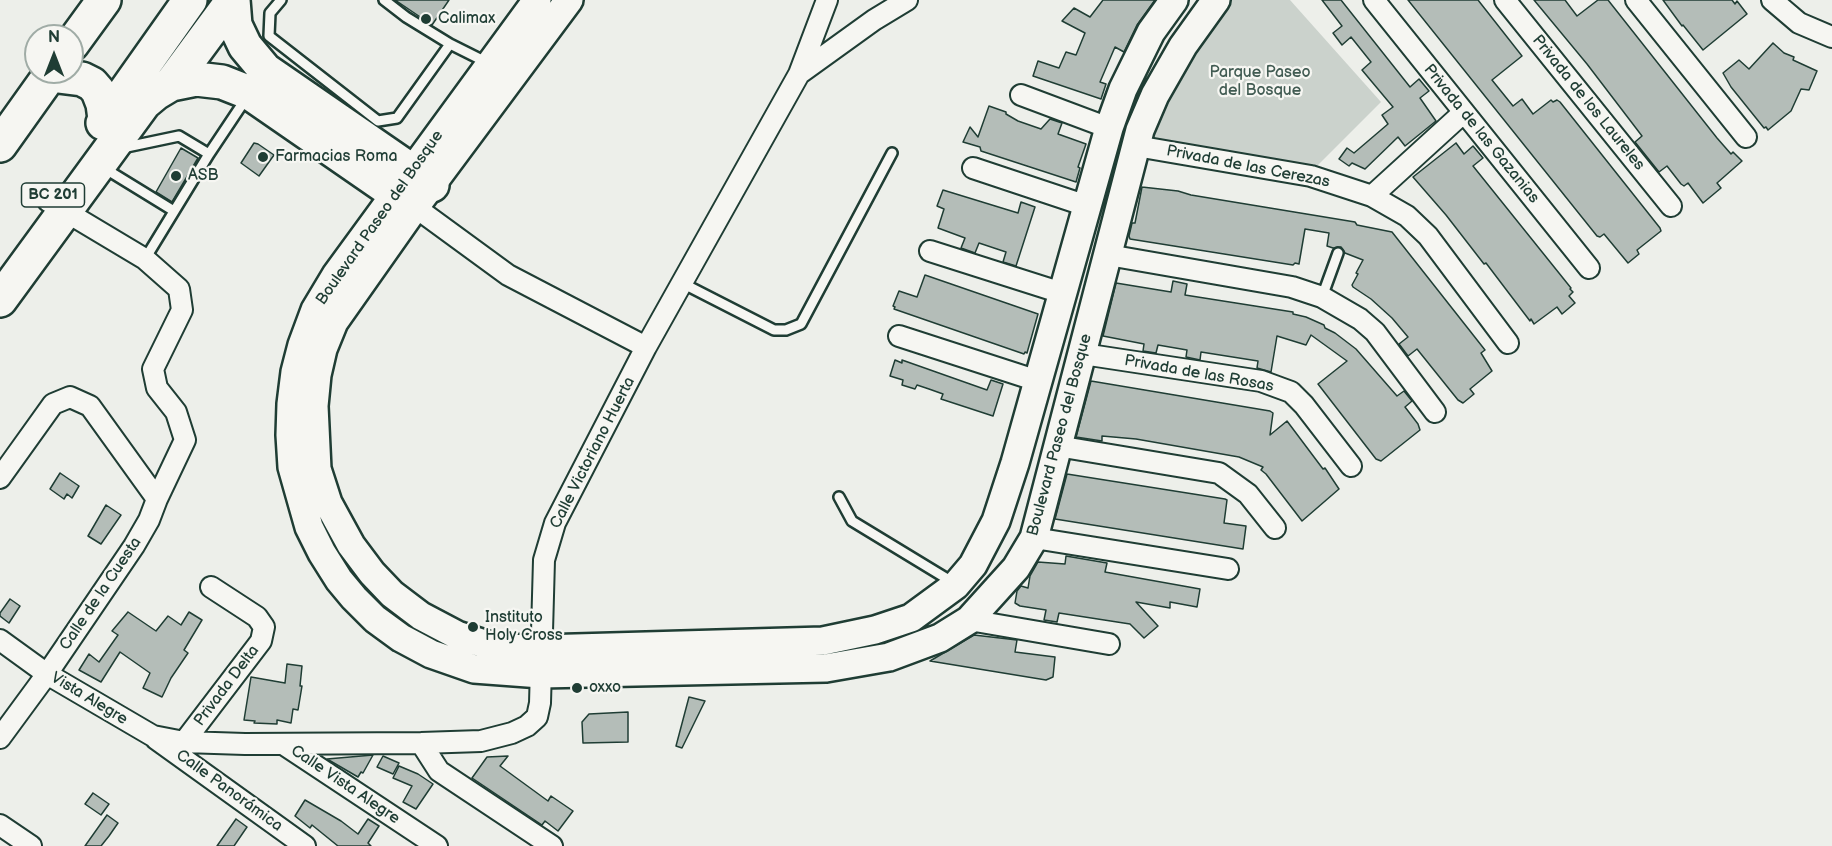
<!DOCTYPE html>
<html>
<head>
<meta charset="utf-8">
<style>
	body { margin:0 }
	#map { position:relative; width:1832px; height:846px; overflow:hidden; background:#edefea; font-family:"Balsamiq Sans",sans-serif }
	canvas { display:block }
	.north { position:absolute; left:24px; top:24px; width:60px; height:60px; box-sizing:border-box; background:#f6f6f2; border:2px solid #a0aca6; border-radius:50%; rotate:0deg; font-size:16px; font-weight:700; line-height:24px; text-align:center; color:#1f3d34 }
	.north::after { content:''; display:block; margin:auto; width:21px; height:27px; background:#1f3d34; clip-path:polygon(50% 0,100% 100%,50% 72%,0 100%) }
</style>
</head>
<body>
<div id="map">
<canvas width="1832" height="846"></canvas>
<div class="north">N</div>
</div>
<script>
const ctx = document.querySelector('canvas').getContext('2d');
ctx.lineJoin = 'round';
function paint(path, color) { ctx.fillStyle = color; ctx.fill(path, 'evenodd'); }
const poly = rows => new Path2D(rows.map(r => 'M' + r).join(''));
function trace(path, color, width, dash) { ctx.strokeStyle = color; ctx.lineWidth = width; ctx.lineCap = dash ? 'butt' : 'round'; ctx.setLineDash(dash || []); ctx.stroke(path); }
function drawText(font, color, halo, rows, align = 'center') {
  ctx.font = font + ' "Balsamiq Sans",sans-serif'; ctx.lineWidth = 4.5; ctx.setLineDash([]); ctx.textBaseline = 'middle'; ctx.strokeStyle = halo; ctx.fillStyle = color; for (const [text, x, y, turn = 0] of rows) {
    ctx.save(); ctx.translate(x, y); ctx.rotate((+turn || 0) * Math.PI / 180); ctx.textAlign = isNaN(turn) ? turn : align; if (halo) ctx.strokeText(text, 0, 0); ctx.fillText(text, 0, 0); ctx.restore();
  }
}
paint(poly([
	[1229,0,1290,0,1381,102,1313,170,1148,138,1191,43]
]), '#cbd2cc');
const building = poly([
	[395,0,449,0,432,25,395,0],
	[1103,0,1155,0,1137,25,1124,52,1115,47,1100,82,1106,84,1101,99,1033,76,1038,61,1059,68,1066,52,1076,55,1085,33,1062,21,1074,8,1090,17,1103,0],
	[1322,0,1341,0,1410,87,1419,79,1429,91,1420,98,1436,121,1405,146,1398,137,1365,169,1352,163,1349,166,1339,159,1347,148,1354,153,1388,124,1382,115,1393,107,1362,70,1371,62,1351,37,1342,45,1333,33,1342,26,1322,0],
	[1408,0,1478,0,1522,56,1492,80,1513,106,1522,99,1533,114,1551,100,1553,102,1557,100,1560,102,1660,228,1661,231,1637,250,1639,254,1628,263,1604,234,1600,237,1597,236,1408,0],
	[1534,0,1565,0,1577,16,1598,0,1608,0,1717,138,1731,154,1733,152,1742,161,1717,183,1721,188,1703,203,1688,183,1684,186,1681,184,1667,166,1659,172,1635,142,1642,136,1587,64,1534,0],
	[1663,0,1732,0,1735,4,1737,1,1747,14,1703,50,1683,25,1682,26,1663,0],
	[1773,43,1784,53,1794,57,1793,60,1817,71,1809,90,1801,89,1791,111,1768,130,1766,127,1764,128,1731,87,1723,73,1739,60,1749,69,1773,43],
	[989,106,1006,112,1006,114,1018,121,1041,129,1050,119,1062,123,1058,134,1086,144,1078,167,1080,168,1076,182,981,151,980,147,963,142,970,127,978,137,989,106],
	[254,143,258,144,274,155,259,176,241,163,254,143],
	[1456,143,1464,154,1473,146,1483,158,1473,166,1571,288,1570,289,1573,292,1569,296,1575,303,1562,314,1557,307,1534,324,1531,319,1530,321,1486,263,1484,264,1446,215,1413,177,1456,143],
	[181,148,198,158,172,202,156,192,181,148],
	[1142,187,1178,191,1191,195,1355,222,1357,225,1392,232,1485,350,1481,353,1492,371,1470,389,1474,394,1463,403,1458,400,1417,349,1408,356,1399,344,1408,337,1392,318,1371,299,1353,287,1352,285,1358,274,1356,273,1363,260,1345,253,1341,247,1333,248,1327,246,1329,233,1305,229,1299,264,1295,263,1293,265,1130,239,1129,236,1132,223,1135,223,1142,187],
	[943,190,1018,213,1021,202,1035,207,1016,266,1003,262,1006,252,979,243,975,253,961,248,965,238,938,228,944,209,937,206,943,190],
	[925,275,1038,314,1027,353,1025,352,1024,354,894,309,895,307,893,306,899,291,917,297,925,275],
	[1173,281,1187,284,1185,295,1293,312,1293,314,1306,317,1324,325,1325,328,1335,333,1356,349,1397,396,1404,391,1412,401,1405,407,1418,424,1420,430,1381,461,1376,459,1318,384,1347,361,1311,335,1306,345,1277,336,1271,372,1257,368,1258,361,1201,352,1200,360,1186,357,1187,350,1158,345,1156,353,1143,351,1144,344,1103,336,1116,283,1171,292,1173,281],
	[895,360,902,363,902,360,987,390,991,380,1003,384,993,416,941,399,943,394,929,389,917,385,915,389,902,385,903,380,890,376,895,360],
	[1091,381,1270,411,1273,413,1270,435,1287,421,1323,469,1325,468,1339,489,1302,521,1266,474,1261,470,1263,467,1239,457,1136,439,1102,436,1102,441,1076,437,1091,381],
	[60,473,79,486,72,498,67,494,64,499,50,489,60,473],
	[1067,474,1225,499,1227,500,1224,523,1246,526,1243,549,1055,519,1067,474],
	[106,505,121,515,101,544,88,536,106,505],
	[1066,556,1107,563,1105,572,1200,589,1197,607,1170,602,1170,608,1136,602,1158,626,1144,638,1130,624,1059,613,1057,622,1044,620,1046,610,1020,606,1015,603,1017,591,1021,586,1028,588,1030,576,1038,562,1065,564,1066,556],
	[10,599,20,606,9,623,0,616,0,613,10,599],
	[128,612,156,631,168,616,181,625,189,612,202,620,184,650,188,653,171,678,162,697,143,688,150,673,120,652,101,682,79,670,89,654,99,662,118,635,112,631,128,612],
	[974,635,1017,640,1015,652,1055,657,1053,677,1046,680,930,661,974,635],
	[287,664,302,666,300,686,302,686,298,710,293,709,291,723,277,720,277,724,254,723,255,721,244,720,251,677,285,683,287,664],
	[689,697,705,701,682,748,676,746,689,697],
	[628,712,628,742,583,743,582,722,589,714,628,712],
	[373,755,363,773,361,772,358,777,327,759,373,755],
	[383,756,399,763,393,774,377,767,383,756],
	[508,756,500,766,548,801,551,796,573,811,558,831,545,821,542,825,472,778,487,757,508,756],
	[399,766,418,774,433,784,416,809,403,802,412,786,393,778,399,766],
	[93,793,109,804,101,815,85,804,93,793],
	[305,800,341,821,358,834,368,819,379,826,368,843,371,846,338,846,312,825,310,828,295,816,305,800],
	[107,815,118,823,109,836,101,846,85,846,107,815],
	[236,819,247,827,234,846,217,846,236,819]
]);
paint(building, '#b4bdb8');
trace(building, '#1f3d34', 1.5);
const lane = poly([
	[281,0,270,13,269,36,378,121,397,118,450,44,488,63],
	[384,0,406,17,450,44],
	[122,148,179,136,209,154],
	[104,168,174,211],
	[145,259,209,154,247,97],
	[682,283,774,330,786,330,801,324,892,153],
	[1322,297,1338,253],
	[839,497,852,521,954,583]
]);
const street = poly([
	[1374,0,1589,268],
	[1505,0,1671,206],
	[1636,0,1746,137],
	[1772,0,1799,23,1832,37],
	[799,74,827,0],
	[1021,95,1109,128],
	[1136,146,1311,176,1372,196,1407,216,1428,236,1508,343],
	[973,168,1087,206],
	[1372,196,1463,113],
	[415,207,508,275,646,347],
	[930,251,1062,293],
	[1108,255,1292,287,1322,297,1360,319,1375,332,1435,412],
	[899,336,1038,381],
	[1083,354,1261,381,1291,392,1304,405,1351,466],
	[1057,446,1219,473,1248,494,1275,528],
	[0,478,53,404,70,397,90,406,157,499],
	[1034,538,1228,569],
	[969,620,1109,644],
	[0,640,47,674,153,736,184,742,245,744,421,743,481,741,512,733,527,726,537,717,540,703,544,560,555,523,646,347,799,74,874,20,907,0],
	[0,738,47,674,134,546,149,520,157,499,185,440,176,412,157,388,153,369,182,310,179,289,145,259,48,201],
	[156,739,305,846],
	[184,742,261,641,264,627,257,617,211,587],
	[421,743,439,771,552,846],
	[283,744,437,846],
	[0,825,31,846]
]);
const secondary = poly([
	[537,0,336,275,315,310,302,345,295,372,291,404,290,435,292,467,309,527,322,553,339,580,354,598,375,619,401,638,431,654,474,669,541,674,826,668,889,657,940,638,969,620,1016,568,1034,538,1140,130,1155,95,1183,46,1216,0],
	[569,0,415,207,334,322,323,349,317,375,314,406,317,469,328,503,351,545,372,573,392,594,421,616,457,635,497,648,540,649,823,641,875,630,911,618,956,585,973,565,996,521,1015,463,1109,128,1123,89,1151,32,1174,0]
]);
const highway = poly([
	[233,0,235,25,245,46,265,70,432,185],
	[72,44,104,0],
	[50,75,82,79,92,84,98,91,103,104,105,119],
	[171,84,233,0],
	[103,123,190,0],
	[0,145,52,72],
	[0,300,144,103,156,93,171,84,196,79,222,82,250,93,415,207]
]);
trace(lane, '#1f3d34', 14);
trace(street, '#1f3d34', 24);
trace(secondary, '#1f3d34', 32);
trace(highway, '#1f3d34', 38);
trace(lane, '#f6f6f2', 9);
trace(street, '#f6f6f2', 20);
trace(secondary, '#f6f6f2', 27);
trace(highway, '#f6f6f2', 33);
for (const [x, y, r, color] of [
	[426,19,6,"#1f3d34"],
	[263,157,6,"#1f3d34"],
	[176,176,6,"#1f3d34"],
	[473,627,6,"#1f3d34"],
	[577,688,6,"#1f3d34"]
]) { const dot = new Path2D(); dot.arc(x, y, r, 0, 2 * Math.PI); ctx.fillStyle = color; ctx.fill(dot); trace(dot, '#f6f6f2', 2); }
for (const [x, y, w] of [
	[53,195,63]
]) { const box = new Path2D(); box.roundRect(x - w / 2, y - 12, w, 24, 4.5); ctx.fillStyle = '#f6f6f2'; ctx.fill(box); trace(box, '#1f3d34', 1.5); }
drawText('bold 15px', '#1f3d34', null, [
	["BC 201",53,195]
]);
drawText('16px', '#1f3d34', '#f6f6f2', [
	["Calimax",438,19],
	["Farmacias Roma",275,157],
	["ASB",188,176],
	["Instituto",485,618],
	["Holy Cross",485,636],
	["oxxo",589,688]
], 'left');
drawText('16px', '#415b52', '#f6f6f2', [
	["Parque Paseo",1260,73],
	["del Bosque",1260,91]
]);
drawText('16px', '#1f3d34', '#f6f6f2', [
	["Privada de los Laureles",1588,103,51],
	["Privada de las Gazanias",1481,134,51],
	["Privada de las Cerezas",1248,167,11],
	["Boulevard Paseo del Bosque",380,218,-55],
	["Privada de las Rosas",1199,374,10],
	["Boulevard Paseo del Bosque",1060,435,-75],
	["Calle Victoriano Huerta",593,453,-63],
	["Calle de la Cuesta",101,594,-56],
	["Privada Delta",227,686,-53],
	["Vista Alegre",89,699,31],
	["Calle Vista Alegre",345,785,34],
	["Calle Panorámica",229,791,36]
]);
</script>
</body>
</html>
